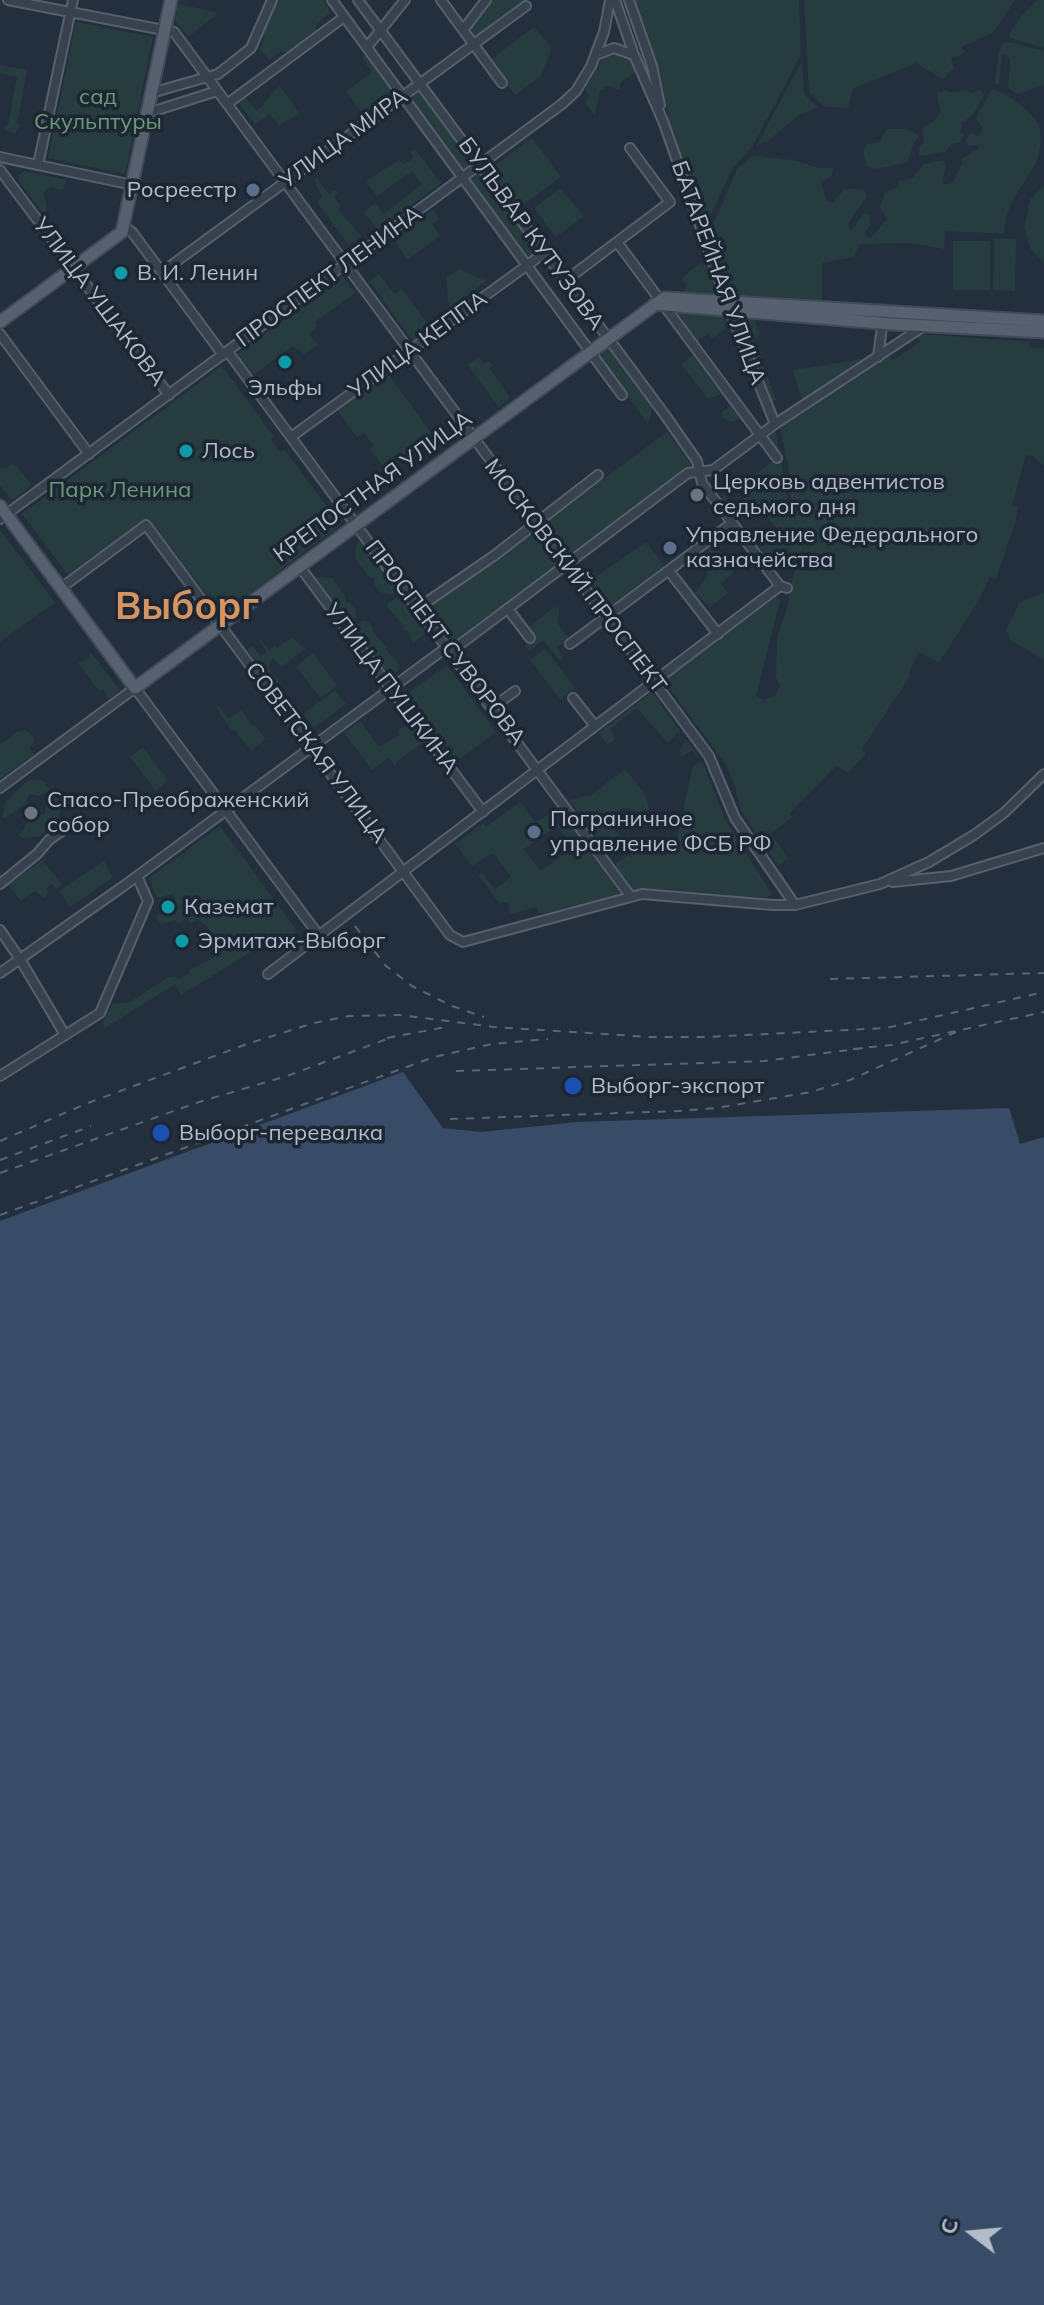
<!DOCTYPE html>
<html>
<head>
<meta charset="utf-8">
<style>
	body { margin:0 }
	#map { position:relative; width:1044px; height:2305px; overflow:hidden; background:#242f3e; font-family:Mulish,sans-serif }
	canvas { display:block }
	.north { position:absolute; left:932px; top:2193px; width:80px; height:80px; -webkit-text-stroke:6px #1d2633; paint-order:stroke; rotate:286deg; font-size:22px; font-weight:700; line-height:32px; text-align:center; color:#b4bcc9 }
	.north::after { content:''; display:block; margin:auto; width:28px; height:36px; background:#b4bcc9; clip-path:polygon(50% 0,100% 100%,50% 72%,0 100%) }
</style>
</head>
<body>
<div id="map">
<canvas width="1044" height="2305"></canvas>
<div class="north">С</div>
</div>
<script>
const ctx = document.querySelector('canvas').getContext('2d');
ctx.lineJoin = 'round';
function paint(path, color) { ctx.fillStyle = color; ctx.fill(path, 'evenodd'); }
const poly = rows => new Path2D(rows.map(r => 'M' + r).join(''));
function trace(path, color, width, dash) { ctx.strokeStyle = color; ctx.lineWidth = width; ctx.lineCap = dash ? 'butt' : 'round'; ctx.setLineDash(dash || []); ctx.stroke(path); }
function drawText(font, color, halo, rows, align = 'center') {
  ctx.font = font + ' Mulish,sans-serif'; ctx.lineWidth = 7; ctx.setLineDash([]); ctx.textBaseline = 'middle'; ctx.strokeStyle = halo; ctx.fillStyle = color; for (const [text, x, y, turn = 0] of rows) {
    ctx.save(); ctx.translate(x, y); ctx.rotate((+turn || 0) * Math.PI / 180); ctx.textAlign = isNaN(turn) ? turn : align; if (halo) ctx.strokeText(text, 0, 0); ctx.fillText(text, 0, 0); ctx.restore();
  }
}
paint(poly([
	[277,0,324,0,330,12,316,25,316,32,312,37,292,52,280,52,269,60,260,49,265,36,262,35],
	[493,0,526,0,475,37,470,29],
	[632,0,799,0,801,55,752,147,732,169,706,226,689,188,672,134,662,83],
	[804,0,1015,0,993,33,961,47,965,51,962,55,951,58,954,68,943,79,916,63,852,89,848,109,823,106,809,92],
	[1037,0,1044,0,1044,48,1011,38,1009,34,1022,15],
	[178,4,215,12,216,15,188,37,175,20],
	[76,22,153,37,125,174,48,158],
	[534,27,552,48,541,76,515,95,489,61],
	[1009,42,1044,51,1044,84,1019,94,1015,93,1008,87,1010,61,1008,56,1002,55,999,84,995,83,999,50,1003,43],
	[615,51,630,57,637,71,620,83,620,90,608,86,600,90,595,116,585,103,589,95,585,90,604,56],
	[365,55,394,93,364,115,346,92,372,72,362,58],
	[802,61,804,94,818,108,799,115,767,142,756,146],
	[0,65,27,70,17,124,20,125,15,134,4,129,5,125,8,125,17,77,0,73],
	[280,86,300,114,279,126,270,114,255,124,238,102,245,97,257,111,264,105,263,103,271,96,270,94],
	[979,89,984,95,972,116,961,123,962,127,960,131,964,135,960,142,952,144,945,152,919,156,919,148,924,141,922,128,934,121,940,112,937,93,945,90,952,93,966,90,972,94],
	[992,89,1010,97,1027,110,1039,124,1041,141,1037,162,1012,201,1006,217,1004,234,945,231,944,249,910,243,859,244,854,257,822,263,822,303,730,296,708,236,737,169,754,155,797,161,818,168,834,168,831,176,821,182,826,200,833,203,844,189,863,189,867,196,848,224,851,231,864,213,870,215,871,224,864,234,871,238,887,219,880,207,885,193,898,187,899,181,912,179,924,164,943,160,946,164,942,185,952,183,962,164,961,159,978,149,979,145,968,146,965,142,970,133,979,137,983,128,976,118],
	[419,90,474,163,461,172,408,98],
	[886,129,906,129,919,136,914,142,908,162,877,169,867,167,863,151,867,144,880,142],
	[532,138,561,177,520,207,491,168],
	[415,149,441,183,352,249,350,247,376,228,364,212,375,203,384,214,422,184,412,171,377,196,366,181,399,160,403,164,409,162,413,157,410,152],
	[24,171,66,180,63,190,50,187,44,192,47,212,44,215,19,181,19,175],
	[481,172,539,252,528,260,469,181],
	[317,178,329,194,335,190,338,193,334,197,341,206,338,209,361,236,349,245,317,202,322,197,314,180],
	[1044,185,1044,264,1030,248,1024,227,1030,200],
	[560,188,584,216,556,237,534,208],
	[433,210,439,219,432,224,440,236,407,260,394,238],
	[994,238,1016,239,1015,291,993,290],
	[953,241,990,241,990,290,953,290],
	[700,263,711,265,721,295,685,292,686,284,682,278],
	[459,269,486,281,449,310,446,277],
	[379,274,394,294,402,289,430,327,413,341,369,281],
	[343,276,355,293,315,322,317,327,309,334,317,345,304,354,293,346,253,375,238,354],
	[680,313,728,317,737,342,725,323,725,329,712,339,708,333,697,341,678,315],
	[735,317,754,318,761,336,754,339,776,400,769,403],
	[921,334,1029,342,1030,348,1044,348,1044,466,1033,456,1026,455,1012,506,1018,507,1016,520,996,579,990,577,979,600,939,663,919,652,909,672,910,676,907,681,862,749,866,754,848,773,837,765,790,813,793,817,771,833,788,858,778,866,740,809,735,786,726,764,663,680,777,597,780,601,756,696,763,700,776,695,780,685,776,677,777,639,786,611,797,557,790,554,788,561,775,571,759,548,777,533,774,529,776,528,761,508,754,512,751,508,734,516,721,499,725,495,733,506,755,490,748,481,779,455,766,438,776,431,789,513,793,514,788,465,780,428,889,356,893,360,920,342,917,337],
	[609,347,653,407,648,424,598,356],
	[692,355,740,418,732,422,722,417,720,414,730,406,721,394,708,399,681,364],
	[479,357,484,364,489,361,493,365,489,368,510,397,499,408,468,365],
	[862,359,862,361,802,400,793,370],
	[222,366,274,437,271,440,280,452,284,450,287,453,341,525,321,540,319,539,316,543,222,615,148,518,68,575,22,514,164,409,166,410,167,406],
	[388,373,434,437,387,471,370,449,374,446,364,433,357,437,337,410],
	[667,432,691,464,570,556,545,522],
	[14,463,32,485,12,500,0,485,0,467,6,468],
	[0,530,55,602,0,642],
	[533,532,558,565,451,644,426,610],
	[360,539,398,590,392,595,380,592,374,584,374,578,369,577,355,558,357,542],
	[646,542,664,566,608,608,586,578,594,572,597,576],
	[715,546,734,572,721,583,728,593,710,607,695,593,708,575,706,572,717,561,710,554,703,555],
	[313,576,332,578,345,596,345,602,350,603,356,610,355,623,351,626],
	[1044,592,1044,660,1010,640,1006,630,1019,603],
	[396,598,405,600,429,631,413,643,408,631,403,629,405,627,387,607,388,603],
	[555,607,559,608,558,624,569,639,557,647,563,658,560,661,543,640,529,651,525,646,535,638,527,628],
	[363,621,368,621,373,629,372,631,387,647,385,649,398,662,398,671,389,678,352,628],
	[292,637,305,649,282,667,273,658,268,668,280,682,274,687,247,650,253,646,261,656,267,651,260,642,261,640,269,650,275,645,277,648],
	[545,649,575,687,560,699,530,660],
	[91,653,120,690,109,699,103,689,99,691,78,663,87,659],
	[313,653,337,686,320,698,296,666],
	[447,665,496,732,456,762,407,694],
	[335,690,346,704,314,728,303,714],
	[652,692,680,731,678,735,678,733,668,743,637,708,610,729,616,738,608,745,599,733],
	[216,707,220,707,229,719,241,710,253,726,255,725,266,739,252,750,256,757,235,730,231,730],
	[360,721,379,747,399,735,398,730,408,723,423,742,396,762,396,767,389,757,372,770,344,733],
	[25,730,33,736,34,742,29,748,34,754,0,779,0,745,17,732],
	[685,740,694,750,705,768,724,818,772,894,765,898,658,889,635,892,613,865,649,843,663,857,677,842,692,768,701,761,692,750,682,757,679,753],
	[143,747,168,781,156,791,130,757],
	[625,769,645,794,649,808,639,813,624,807,607,818,618,834,624,837,618,841,622,849,615,854,610,845,604,848,569,800,591,795],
	[28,780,42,780,61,803,58,820,38,837,22,838,18,835,25,828,24,826,37,815,45,814,46,804,51,799,46,792,39,796,30,794,27,798,27,803,4,819,2,816,6,801],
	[520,802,536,823,550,813,555,824,570,825,620,894,545,913,538,913,537,907,510,914,508,902,500,904,478,875,482,872,495,889,511,877,493,853,472,866,455,844,483,823,486,827],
	[557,826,573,848,541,871,524,849],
	[220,826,295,928,297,939,280,954,267,942,181,995,175,984,104,1029,103,1022,112,1004,130,1002,167,978,175,976,178,980,190,973,190,970,215,957,208,944,209,928,198,920,190,924,187,919,178,924,175,920,161,925,156,916,161,912,175,911,175,899,172,894,157,898,149,878],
	[42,860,62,884,56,889,52,884,46,889,49,894,43,898,35,891,21,901,9,885],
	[104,861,113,878,70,907,59,891]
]), '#263c3f');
paint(poly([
	[403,1072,443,1128,481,1132,577,1122,1009,1108,1020,1144,1044,1137,1044,2305,0,2305,0,1221]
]), '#394c67');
const minor = poly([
	[8,0,174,32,709,756,735,818,795,905],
	[332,0,622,395],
	[358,0,665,415,697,461,702,483,780,586,787,588],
	[441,0,502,83],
	[615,0,634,55,663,121,732,316,775,424],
	[629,0,652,66,660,105],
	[463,30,486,0],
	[367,47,405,0],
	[596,55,614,48,634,55],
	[151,93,218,74,246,52,251,48,272,0],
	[227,104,344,17],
	[148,113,217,91],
	[0,157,133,185],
	[38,165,73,0],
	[0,170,169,395],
	[124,226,132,232,223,355],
	[617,242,777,458],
	[162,272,526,6],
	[565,281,670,202,630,148],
	[0,334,89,454],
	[228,352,631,897],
	[878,357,884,312],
	[291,437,544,253],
	[0,519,562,104,576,91,591,66,604,32,610,0],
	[300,567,483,812],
	[669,571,718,634],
	[61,588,146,525,450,935,463,942,642,894,773,905,795,905,880,884,929,862,974,835,1004,813,1044,774],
	[418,608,495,555,598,475],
	[508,609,530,638],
	[570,644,732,523],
	[573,698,595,726],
	[492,708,515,691],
	[0,788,135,688,320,937],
	[893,882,951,876,1044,848],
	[0,884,37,854,49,840,75,822],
	[0,930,20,959,65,1035],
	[0,973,125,885,443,650,454,649,688,473,713,470,775,424,924,326],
	[268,974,780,586],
	[0,1076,100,1013,148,901,137,876]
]);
const major = poly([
	[655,304,892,324,1044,332],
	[0,322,122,232,171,0],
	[0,506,135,688,664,298,1044,321]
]);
trace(minor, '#565f6c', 12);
trace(major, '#414a57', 15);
trace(minor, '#38414e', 8);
trace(major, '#56606e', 11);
trace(poly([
	[355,926,386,966,412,986,452,1006,484,1017],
	[830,979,1044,973],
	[387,1038,446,1027],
	[853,1049,891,1045,1044,1012],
	[456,1071,764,1061,864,1048],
	[450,1119,678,1111,716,1108,811,1092,850,1080,956,1032],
	[0,1141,88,1103,247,1044,314,1023,349,1016,400,1015,494,1027,650,1037,706,1037,886,1028,1044,992],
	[0,1160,91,1126],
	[0,1173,199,1102,287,1076,395,1036],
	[0,1215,434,1057,492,1044,548,1039]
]), '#5a6575', 2, [8, 8]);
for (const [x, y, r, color] of [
	[253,190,8,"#5c6f8a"],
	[121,273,8,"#0f9aa8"],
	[285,362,8,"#0f9aa8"],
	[186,451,8,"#0f9aa8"],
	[697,495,8,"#6b7280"],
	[670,548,8,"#5c6f8a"],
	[31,813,8,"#6b7280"],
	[534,832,8,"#5c6f8a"],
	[168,907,8,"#0f9aa8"],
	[182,941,8,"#0f9aa8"],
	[573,1086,10,"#1a4fb4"],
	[161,1133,10,"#1a4fb4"]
]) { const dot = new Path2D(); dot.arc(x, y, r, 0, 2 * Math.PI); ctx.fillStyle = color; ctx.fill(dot); trace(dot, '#1d2633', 3); }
drawText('22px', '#6b9a76', '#1d2633', [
	["сад",98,97],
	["Скульптуры",98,122],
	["Парк Ленина",120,490]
]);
drawText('22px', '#b4bcc9', '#1d2633', [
	["УЛИЦА МИРА",344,139,-36],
	["БУЛЬВАР КУТУЗОВА",531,234,54],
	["БАТАРЕЙНАЯ УЛИЦА",718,273,70],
	["ПРОСПЕКТ ЛЕНИНА",329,277,-36],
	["УЛИЦА УШАКОВА",99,302,53],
	["УЛИЦА КЕППА",418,345,-36],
	["КРЕПОСТНАЯ УЛИЦА",373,487,-36],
	["МОСКОВСКИЙ ПРОСПЕКТ",575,576,53],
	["ПРОСПЕКТ СУВОРОВА",445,643,53],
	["УЛИЦА ПУШКИНА",391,689,53],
	["СОВЕТСКАЯ УЛИЦА",316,753,53]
]);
drawText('22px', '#b4bcc9', '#1d2633', [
	["Росреестр",237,190,"right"],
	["В. И. Ленин",137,273],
	["Эльфы",285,388,"center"],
	["Лось",202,451],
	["Церковь адвентистов",713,482],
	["седьмого дня",713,507],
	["Управление Федерального",686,535],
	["казначейства",686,560],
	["Спасо-Преображенский",47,800],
	["собор",47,825],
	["Пограничное",550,819],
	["управление ФСБ РФ",550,844],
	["Каземат",184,907],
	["Эрмитаж-Выборг",198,941],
	["Выборг-экспорт",591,1086],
	["Выборг-перевалка",179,1133]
], 'left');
drawText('bold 38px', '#d59563', '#1d2633', [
	["Выборг",187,608]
]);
</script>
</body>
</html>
